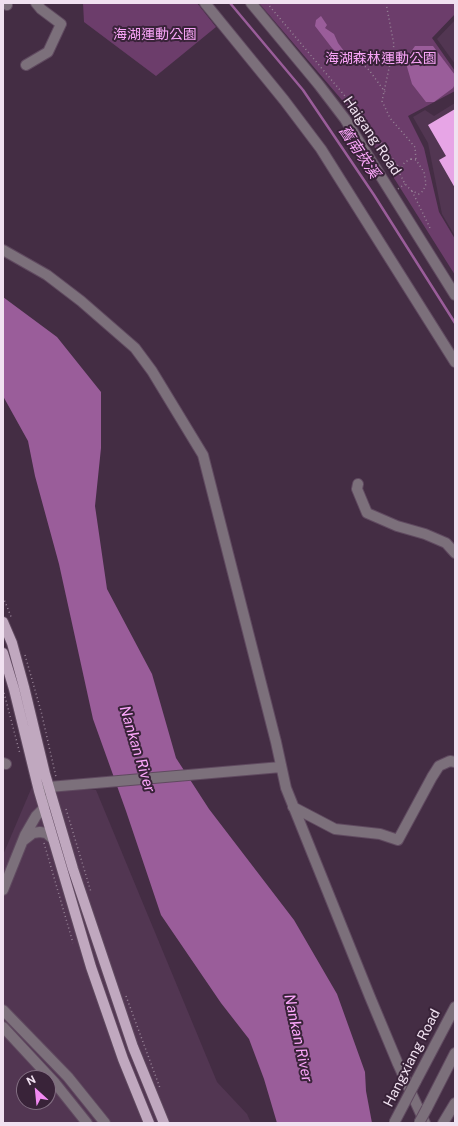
<!DOCTYPE html>
<html>
<head>
<meta charset="utf-8">
<style>
	body { margin:0 }
	#map { position:relative; width:458px; height:1126px; overflow:hidden; background:#442d44; font-family:"Public Sans",sans-serif }
	canvas { display:block }
	.frame { position:absolute; inset:0; border:4px solid #f0e1f0; pointer-events:none }
	.north { position:absolute; left:16px; top:1070px; width:40px; height:40px; box-sizing:border-box; background:#392339; border:1px solid #826f82; border-radius:50%; rotate:333deg; font-size:11px; font-weight:700; line-height:16px; text-align:center; color:#f0e1f0 }
	.north::after { content:''; display:block; margin:auto; width:14px; height:18px; background:#f28af2; clip-path:polygon(50% 0,100% 100%,50% 72%,0 100%) }
</style>
</head>
<body>
<div id="map">
<canvas width="458" height="1126"></canvas>
<div class="frame"></div>
<div class="north">N</div>
</div>
<script>
const ctx = document.querySelector('canvas').getContext('2d');
ctx.lineJoin = 'round';
function paint(path, color) { ctx.fillStyle = color; ctx.fill(path, 'evenodd'); }
const poly = rows => new Path2D(rows.map(r => 'M' + r).join(''));
function trace(path, color, width, dash) { ctx.strokeStyle = color; ctx.lineWidth = width; ctx.lineCap = dash ? 'butt' : 'round'; ctx.setLineDash(dash || []); ctx.stroke(path); }
function drawText(font, color, halo, rows, align = 'center') {
  ctx.font = font + ' "Public Sans","Noto Sans TC",sans-serif'; ctx.lineWidth = 4; ctx.setLineDash([]); ctx.textBaseline = 'middle'; ctx.strokeStyle = halo; ctx.fillStyle = color; for (const [text, x, y, turn = 0] of rows) {
    ctx.save(); ctx.translate(x, y); ctx.rotate((+turn || 0) * Math.PI / 180); ctx.textAlign = isNaN(turn) ? turn : align; if (halo) ctx.strokeText(text, 0, 0); ctx.fillText(text, 0, 0); ctx.restore();
  }
}
paint(poly([
	[455,20,455,64,437,39],
	[455,103,455,236,442,214,428,143,413,117,425,110,434,116],
	[34,782,59,789,96,790,217,1082,247,1114,251,1123,3,1123,3,855],
	[24,1078,48,1078,48,1102,24,1102]
]), '#523652');
paint(poly([
	[83,3,197,3,216,27,156,76,84,22],
	[259,3,455,3,455,14,432,38,455,71,455,91,408,116,424,148,439,212,455,239,455,275,353,113]
]), '#6c3d6b');
paint(poly([
	[321,16,327,25,325,28,334,34,338,43,347,55,346,61,343,62,338,54,332,48,315,26,316,20],
	[415,46,433,46,455,75,455,84,453,88,434,102,426,102,412,84,405,60],
	[3,297,57,337,101,392,101,448,95,506,107,589,152,674,176,758,209,809,294,920,337,994,365,1072,366,1091,372,1123,277,1123,264,1079,249,1039,221,1003,161,915,126,811,93,719,59,564,35,476,28,441,3,396]
]), '#9a5d9a');
trace(poly([
	[230,3,303,90,374,195,455,323]
]), '#9a5d9a', 2.5);
paint(poly([
	[455,109,455,188,439,160,446,156,428,125]
]), '#e7a5e6');
const minor = poly([
	[6,3,7,5],
	[205,3,284,100,321,149,455,362],
	[251,3,319,85,345,119,455,295],
	[26,65,48,52,61,24,41,9,36,3],
	[3,250,47,275,81,301,135,348,152,371,203,455,276,742,286,788,370,997,398,1064,425,1123],
	[358,484,357,489,367,513,397,526,425,534,446,543,455,553],
	[3,763,6,764],
	[41,790,49,787,281,767],
	[293,807,335,829,380,834,398,840,432,777,439,766,450,761,455,762],
	[24,840,33,833,40,832,46,833,53,839],
	[3,890,25,835,36,816,44,808,46,800],
	[3,1010,68,1077,105,1123],
	[3,1027,55,1083,87,1123],
	[416,1081,455,1007],
	[427,1108,455,1053],
	[443,1123,455,1103]
]);
const major = poly([
	[3,622,12,643,24,687,45,774,73,869,133,1047,164,1123],
	[3,653,14,689,39,791,91,967,123,1059,149,1123]
]);
trace(minor, '#604a60', 12);
trace(major, '#604a60', 12);
trace(poly([
	[267,3,355,108,401,170],
	[386,3,394,45,382,101,390,118,415,147,416,160],
	[359,61,369,70,385,92],
	[411,159,416,160,424,172,426,184,423,191,419,194,412,191,405,184,400,174,402,166,405,162,411,159],
	[398,189,405,184],
	[412,191,431,230],
	[3,597,12,619],
	[25,655,41,711,56,777],
	[3,689,20,754],
	[66,809,91,892],
	[44,843,73,943],
	[126,996,160,1088]
]), '#968396', 1.5, [1, 3]);
trace(minor, '#7c707b', 10);
trace(major, '#c0a8bf', 10);
const minorBridge = poly([
	[394,1123,416,1081],
	[419,1123,427,1108]
]);
trace(minorBridge, '#604a60', 12, []);
trace(minorBridge, '#7c707b', 10);
drawText('14px', '#f8a4f7', '#392339', [
	["海湖運動公園",155,35],
	["海湖森林運動公園",381,59]
]);
drawText('14px', '#f0e1f0', '#392339', [
	["Haigang Road",372,136,56],
	["Hangxiang Road",412,1058,-63]
]);
drawText('italic 15px', '#fda8fc', '#392339', [
	["舊南崁溪",359,152,56],
	["Nankan River",137,749,73],
	["Nankan River",298,1038,78]
]);
</script>
</body>
</html>
